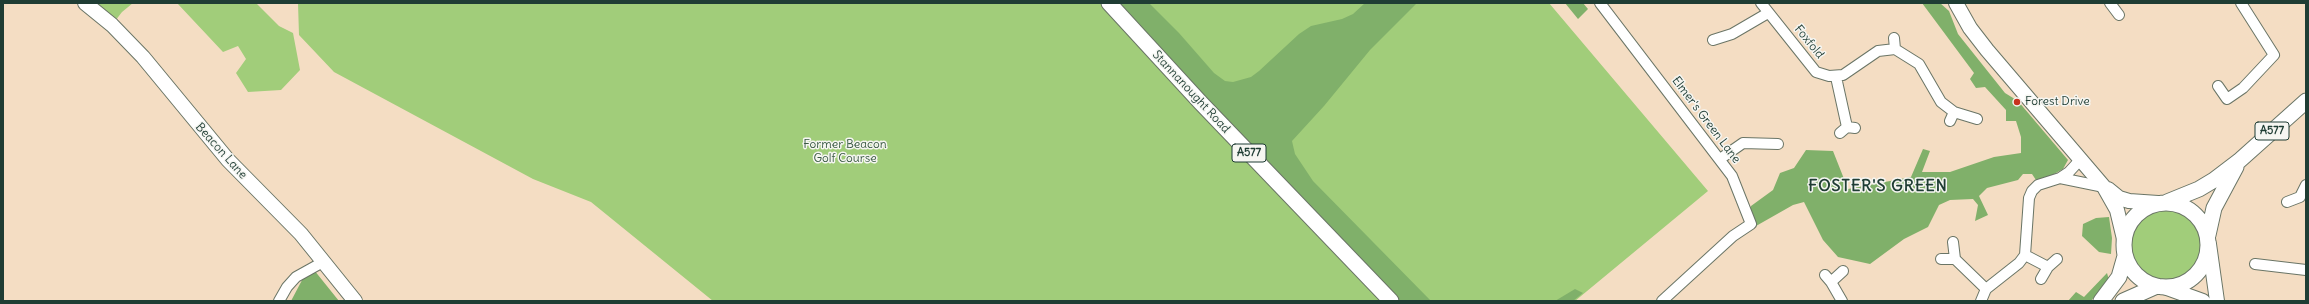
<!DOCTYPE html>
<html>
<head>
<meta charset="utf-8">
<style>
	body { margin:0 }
	#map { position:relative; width:2309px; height:304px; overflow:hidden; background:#f4ddc3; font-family:Delius,sans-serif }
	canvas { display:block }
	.frame { position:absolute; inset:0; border:4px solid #1f3d34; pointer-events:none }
</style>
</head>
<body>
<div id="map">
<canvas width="2309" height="304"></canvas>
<div class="frame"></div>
</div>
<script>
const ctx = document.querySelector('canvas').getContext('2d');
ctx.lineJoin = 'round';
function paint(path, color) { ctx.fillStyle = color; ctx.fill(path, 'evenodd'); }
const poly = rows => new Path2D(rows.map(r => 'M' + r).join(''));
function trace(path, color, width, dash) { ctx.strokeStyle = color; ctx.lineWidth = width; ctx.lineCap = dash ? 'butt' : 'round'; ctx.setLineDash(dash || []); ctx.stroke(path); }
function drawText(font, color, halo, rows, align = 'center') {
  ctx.font = font + ' Delius,sans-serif'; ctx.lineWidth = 3; ctx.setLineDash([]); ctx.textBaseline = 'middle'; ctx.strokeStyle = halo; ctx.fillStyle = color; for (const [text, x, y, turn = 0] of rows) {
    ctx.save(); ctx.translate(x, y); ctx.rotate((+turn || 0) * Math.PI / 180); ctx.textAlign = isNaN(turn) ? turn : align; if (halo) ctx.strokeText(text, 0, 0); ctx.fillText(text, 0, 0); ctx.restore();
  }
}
paint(poly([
	[85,3,133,3,122,12,112,25],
	[177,3,256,3,279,26,293,33,300,70,281,90,248,92,236,73,246,59,238,46,223,52],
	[298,3,1549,3,1708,191,1575,301,713,301,591,202,533,179,334,72,299,35],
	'2128 245a38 38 0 1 1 76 0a38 38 0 1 1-76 0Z'
]), '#a1cd7a');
paint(poly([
	[1116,3,1149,3,1179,33,1214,73,1225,81,1233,82,1251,77,1259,71,1299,34,1311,26,1342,19,1353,14,1365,3,1417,3,1370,50,1324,106,1292,141,1295,154,1313,181,1431,301,1398,301],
	[1565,3,1583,3,1588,9,1578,19],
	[1922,3,1940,3,1949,11,1958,34,2005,93,2018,101,2068,160,2063,169,2038,183,2032,174,2023,174,2018,180,1987,188,1979,196,1988,215,1975,221,1978,205,1973,199,1950,200,1939,205,1928,227,1904,239,1870,264,1838,257,1823,240,1804,202,1793,205,1756,226,1749,217,1751,206,1773,190,1780,173,1794,168,1806,150,1833,151,1848,189,1911,177,1923,149,1930,151,1922,172,1950,172,1994,157,2021,153,2021,137,2016,121,2006,121,2006,110,1985,87,1976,88,1970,79,1974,73],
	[2109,217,2112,238,2111,254,2099,252,2082,236,2083,224,2096,218],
	[310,265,339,301,291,301],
	[2107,273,2109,280,2091,301,2068,301,2076,292,2084,297],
	[1575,289,1583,293,1573,301,1555,301]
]), '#80b06a');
const street = poly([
	[1600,3,1732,176,1751,224,1733,236,1662,301],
	[1761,3,1816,72,1829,76,1843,75,1878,51,1895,49],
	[2110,3,2119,15],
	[1894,38,1895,49,1919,64,1941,102,1954,112],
	[1713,40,1732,34,1768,13],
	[1836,77,1847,127],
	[2218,86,2227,99,2243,88,2274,55,2241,3],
	[1950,121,1954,112,1977,119],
	[1840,133,1847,127,1855,128],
	[1720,159,1743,143,1778,144],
	[2060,178,2104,187],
	[2287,202,2300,197,2306,185],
	[2025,255,2048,267],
	[1941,259,1955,259,1953,242],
	[1955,259,1986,289],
	[2255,264,2306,270],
	[1825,275,1831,282,1843,271],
	[2041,279,2048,267,2057,259],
	[1831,282,1842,301],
	[279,301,287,287,296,277,323,262],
	[1981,301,1986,289,2019,263,2025,255,2029,198,2032,191,2038,185,2060,178,2069,172,2080,160]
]);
const secondary = poly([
	[85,3,112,25,143,57,228,160,301,234,355,301],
	[1956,3,1970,28,1987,50,2104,187,2117,210,2124,239],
	[2108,189,2119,198,2129,201,2158,203],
	[2209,244,2217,301],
	[2164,287,2203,301]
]);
const primary = poly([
	[1109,3,1200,102,1391,301],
	[2167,202,2199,189,2214,180,2239,161,2306,101],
	'2124 245a42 42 0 1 1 84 0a42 42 0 1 1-84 0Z',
	[2208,235,2214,208,2236,167],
	[2101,301,2119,277,2125,256],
	[2123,301,2157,286]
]);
trace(street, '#6a7566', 12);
trace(secondary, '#6a7566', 16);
trace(primary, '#6a7566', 17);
trace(street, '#fff', 10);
trace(secondary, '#fff', 14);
trace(primary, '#fff', 15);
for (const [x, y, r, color] of [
	[2017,102,4,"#c8321e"]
]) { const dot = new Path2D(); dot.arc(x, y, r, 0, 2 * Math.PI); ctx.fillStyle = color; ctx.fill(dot); trace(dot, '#f6f6f2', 1.5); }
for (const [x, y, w] of [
	[2272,131,34],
	[1249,153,34]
]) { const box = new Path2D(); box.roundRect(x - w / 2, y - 9, w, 18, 3); ctx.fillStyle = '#f6f6f2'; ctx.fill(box); trace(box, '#1f3d34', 1); }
drawText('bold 11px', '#1f3d34', null, [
	["A577",2272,131],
	["A577",1249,153]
]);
drawText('12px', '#1f3d34', '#f6f6f2', [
	["Foxfold",1809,42,51],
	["Stannanought Road",1191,92,47],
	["Elmer's Green Lane",1706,120,53],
	["Beacon Lane",221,151,48]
]);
drawText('12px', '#1f3d34', '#f6f6f2', [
	["Forest Drive",2025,102]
], 'left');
drawText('12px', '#395a42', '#f6f6f2', [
	["Former Beacon",845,145],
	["Golf Course",845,159]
]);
ctx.letterSpacing = '1px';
drawText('bold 16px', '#1f3d34', '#f6f6f2', [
	["FOSTER'S GREEN",1878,186]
]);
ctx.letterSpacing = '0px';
</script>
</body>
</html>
